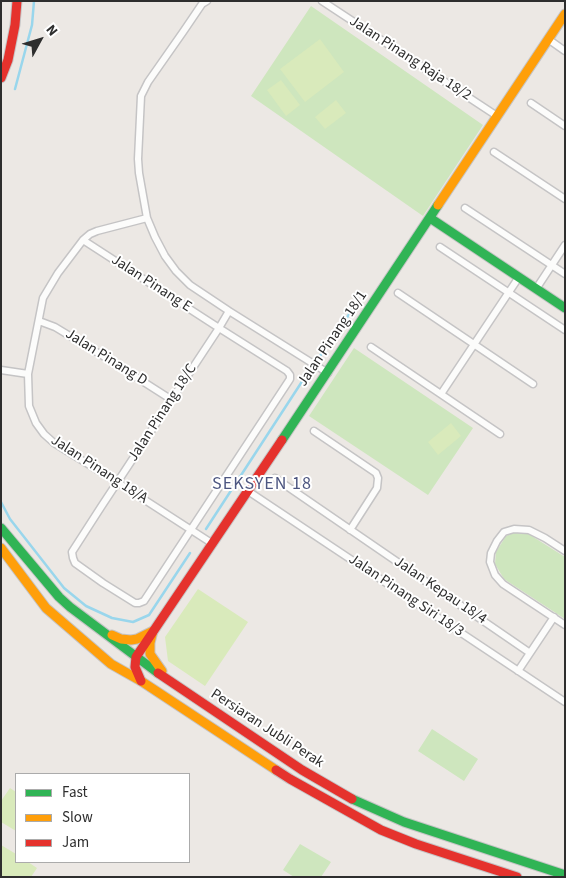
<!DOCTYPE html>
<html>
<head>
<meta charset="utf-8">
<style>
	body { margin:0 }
	#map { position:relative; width:566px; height:878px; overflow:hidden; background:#ece8e4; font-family:"Source Sans 3",sans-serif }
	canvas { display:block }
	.frame { position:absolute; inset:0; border:2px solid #2e2e2e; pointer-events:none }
	.legend { position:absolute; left:15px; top:773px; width:175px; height:90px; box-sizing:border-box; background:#fff; border:1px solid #ababab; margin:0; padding:6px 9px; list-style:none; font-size:15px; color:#2e2e2e }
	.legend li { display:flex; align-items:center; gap:10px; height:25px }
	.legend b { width:25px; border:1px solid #ababab }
	.north { position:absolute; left:15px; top:15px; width:50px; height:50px; -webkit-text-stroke:4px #fff; paint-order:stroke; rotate:51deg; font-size:14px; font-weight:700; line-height:20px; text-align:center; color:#2e2e2e }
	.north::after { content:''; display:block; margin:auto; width:18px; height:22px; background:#2e2e2e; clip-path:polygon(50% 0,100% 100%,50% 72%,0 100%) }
</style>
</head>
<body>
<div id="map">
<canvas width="566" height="878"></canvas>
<div class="frame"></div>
<ul class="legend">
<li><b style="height:6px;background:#30b455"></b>Fast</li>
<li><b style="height:6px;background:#ff9f0a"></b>Slow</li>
<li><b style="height:6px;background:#e5322d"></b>Jam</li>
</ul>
<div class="north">N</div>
</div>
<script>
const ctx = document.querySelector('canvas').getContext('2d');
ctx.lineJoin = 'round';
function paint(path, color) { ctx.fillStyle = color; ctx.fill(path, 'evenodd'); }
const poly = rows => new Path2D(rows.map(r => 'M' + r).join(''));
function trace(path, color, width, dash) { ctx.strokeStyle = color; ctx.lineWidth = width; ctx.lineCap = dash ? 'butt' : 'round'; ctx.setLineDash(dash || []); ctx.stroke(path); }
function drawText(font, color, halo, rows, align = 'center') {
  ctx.font = font + ' "Source Sans 3",sans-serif'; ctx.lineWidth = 4; ctx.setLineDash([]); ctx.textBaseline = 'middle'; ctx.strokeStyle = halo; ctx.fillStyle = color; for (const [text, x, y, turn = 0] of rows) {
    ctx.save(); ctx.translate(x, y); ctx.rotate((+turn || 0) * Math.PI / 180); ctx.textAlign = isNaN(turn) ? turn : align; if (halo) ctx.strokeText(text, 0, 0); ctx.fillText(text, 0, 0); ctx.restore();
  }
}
paint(poly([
	[311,6,483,125,423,216,251,96],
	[354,348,473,428,428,495,309,416],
	[515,532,527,533,565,557,565,619,504,579,495,564,496,552,506,536],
	[432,729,478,759,464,781,418,751],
	[300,844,331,862,321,877,294,877,283,870]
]), '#cee6be');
paint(poly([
	[320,39,344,72,305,102,280,69],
	[281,80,300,105,286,116,267,90],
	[336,100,346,113,325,129,315,117],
	[451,423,461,436,438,455,428,442],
	[198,589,248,622,205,686,168,661,165,637],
	[10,788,16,792,16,831,1,822,1,801],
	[1,845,16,854,16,862,28,862,37,868,31,877,1,877]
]), '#d9eabb');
trace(poly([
	[15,89,32,25,34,1],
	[320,356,357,303],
	[1,502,10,519,64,588,86,606,112,618,133,622,149,615,190,553],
	[206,529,303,380]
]), '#99d6ec', 2.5);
const street = poly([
	[207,1,202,4,183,32,148,82,141,96,138,159,139,173,147,218,155,237,165,256,176,271,190,285,229,311,328,373],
	[322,1,497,116],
	[548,39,565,51],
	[531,103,565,126],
	[494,152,565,199],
	[465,208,565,274],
	[147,218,97,231,90,234,83,240,58,273,43,298,28,374,29,406,36,423,44,434,54,443,117,482,213,544],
	[83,240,219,328,287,371,290,375,290,379,144,601,139,603,135,603,103,583,75,563,73,558,72,552,101,507,219,328,229,311],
	[440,247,565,330],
	[536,289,565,245],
	[398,293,533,384],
	[39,321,55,327,103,356,172,400],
	[371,347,500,434],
	[1,370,28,374],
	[441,394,519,277],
	[314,431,376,473,378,478,377,488,350,530],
	[275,478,530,653],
	[248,491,565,702],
	[565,551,545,538,529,530,514,529,504,532,497,541,491,553,490,562,495,575,503,584,565,625],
	[518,671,554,617]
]);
const fast = poly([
	[430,218,565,308],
	[282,440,438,205],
	[1,528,59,597,70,607,158,673],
	[352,799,404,822,565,875]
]);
const slow = poly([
	[438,205,565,14],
	[1,548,46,608,111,664,141,681,276,770],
	[153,631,150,643,150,654,162,671],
	[112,635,121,639,131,640,137,639,153,631]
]);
const jam = poly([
	[1,78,8,60,15,25,17,1],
	[158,673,302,770,352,799],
	[141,681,135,667,136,657,282,440],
	[276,770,290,779,381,830,416,844,517,877]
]);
trace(street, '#c5c4c5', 9);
trace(fast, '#c5c4c5', 11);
trace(slow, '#c5c4c5', 11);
trace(jam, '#c5c4c5', 11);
trace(street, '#fcfcfb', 6);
trace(fast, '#30b455', 9);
trace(slow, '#ff9f0a', 9);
trace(jam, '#e5322d', 9);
drawText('15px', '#2e2e2e', '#fff', [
	["Jalan Pinang Raja 18/2",410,59,33],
	["Jalan Pinang E",151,284,33],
	["Jalan Pinang 18/1",333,339,-56],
	["Jalan Pinang D",106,358,32],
	["Jalan Pinang 18/C",163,413,-57],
	["Jalan Pinang 18/A",99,470,33],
	["Jalan Kepau 18/4",440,591,34],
	["Jalan Pinang Siri 18/3",406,596,34],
	["Persiaran Jubli Perak",267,729,33]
]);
ctx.letterSpacing = '1px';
drawText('18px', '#4d5680', '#fff', [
	["SEKSYEN 18",262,485]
]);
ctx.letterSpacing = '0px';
</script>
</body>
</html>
